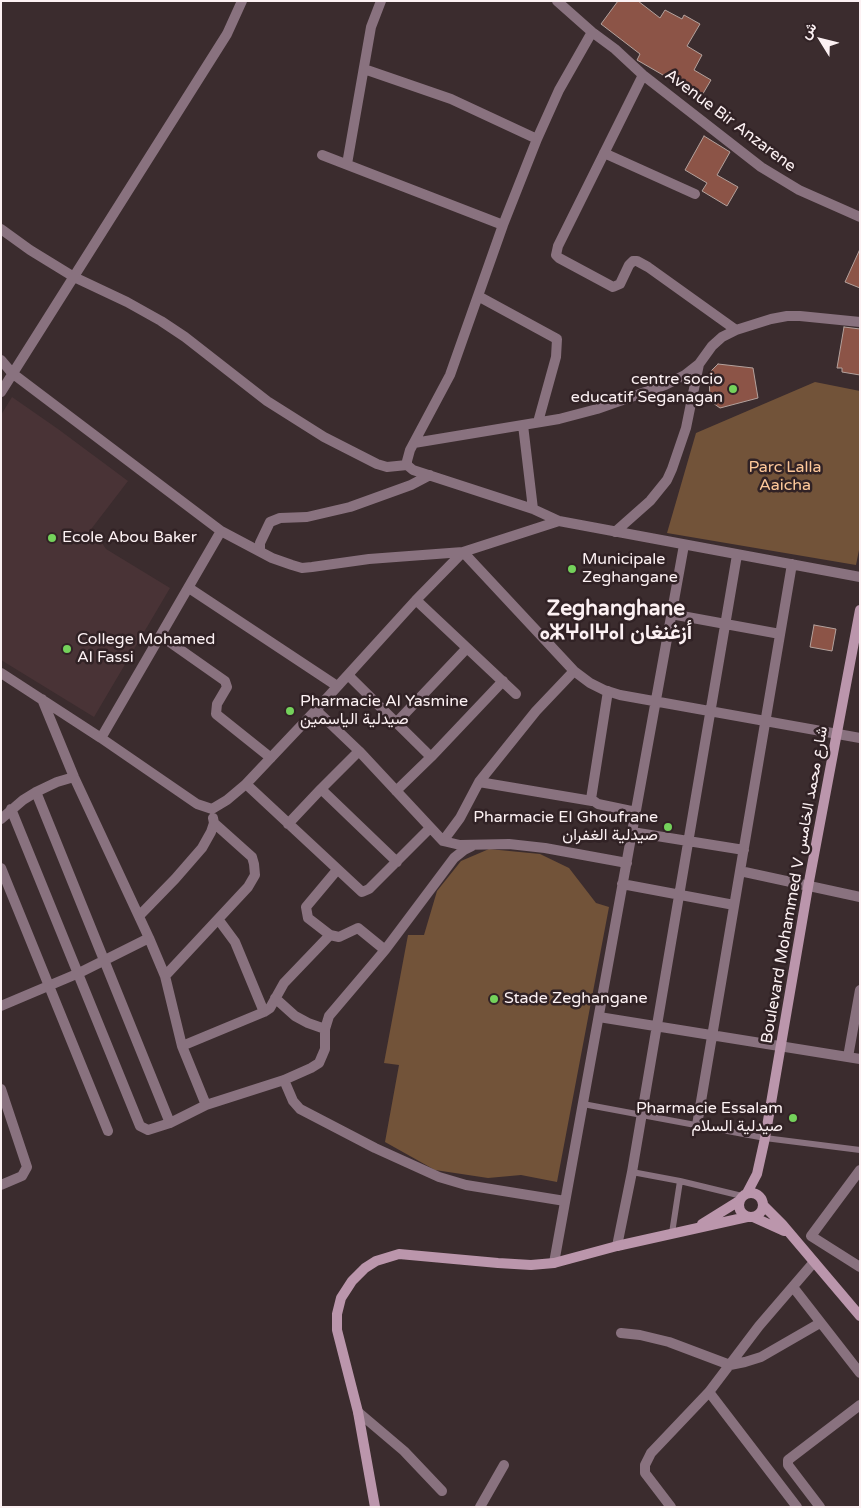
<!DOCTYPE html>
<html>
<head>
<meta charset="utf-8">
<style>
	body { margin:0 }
	#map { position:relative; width:861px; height:1508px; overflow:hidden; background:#3b2c2e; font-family:"Varela Round",Vazirmatn,sans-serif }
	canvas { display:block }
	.frame { position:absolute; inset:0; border:2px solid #fcf1f3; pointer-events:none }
	.north { position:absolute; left:796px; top:15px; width:50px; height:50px; -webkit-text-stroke:4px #312225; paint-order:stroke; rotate:306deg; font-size:14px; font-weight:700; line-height:20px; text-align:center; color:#fcf1f3 }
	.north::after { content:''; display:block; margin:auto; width:18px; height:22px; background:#fcf1f3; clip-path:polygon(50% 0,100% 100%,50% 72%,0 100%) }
</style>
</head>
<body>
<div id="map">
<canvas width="861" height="1508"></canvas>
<div class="frame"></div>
<div class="north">ش</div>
</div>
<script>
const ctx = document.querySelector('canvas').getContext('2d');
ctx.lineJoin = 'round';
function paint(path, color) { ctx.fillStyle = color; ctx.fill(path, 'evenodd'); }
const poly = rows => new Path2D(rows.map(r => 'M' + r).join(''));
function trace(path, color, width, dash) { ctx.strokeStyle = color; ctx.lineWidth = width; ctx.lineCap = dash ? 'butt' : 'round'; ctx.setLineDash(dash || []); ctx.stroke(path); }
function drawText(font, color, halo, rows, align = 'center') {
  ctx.font = font + ' "Varela Round",Vazirmatn,"Noto Sans Tifinagh",sans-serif'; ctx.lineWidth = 5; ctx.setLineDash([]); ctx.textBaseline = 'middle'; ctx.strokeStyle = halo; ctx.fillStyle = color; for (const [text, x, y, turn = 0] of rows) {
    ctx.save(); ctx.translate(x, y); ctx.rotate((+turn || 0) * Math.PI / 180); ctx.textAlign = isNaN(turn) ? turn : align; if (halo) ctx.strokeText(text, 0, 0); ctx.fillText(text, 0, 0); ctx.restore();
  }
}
paint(poly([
	[12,397,58,429,128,481,92,528,106,549,170,588,94,717,1,660,1,415]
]), '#493336');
paint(poly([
	[815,382,860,391,860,545,856,565,667,533,696,433],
	[489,849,540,854,569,868,596,903,609,907,557,1182,521,1175,488,1178,435,1170,385,1142,399,1065,384,1063,408,935,424,935,437,891,461,861]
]), '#725339');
const building = poly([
	[618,1,638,1,660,18,665,10,682,19,684,15,700,24,687,46,702,55,694,70,711,80,701,97,637,60,640,54,601,24,618,1],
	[704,136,730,152,717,175,738,187,727,206,702,191,707,183,685,170,704,136],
	[860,249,860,288,845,282,860,249],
	[844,327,860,329,860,375,842,372,842,368,837,368,844,327],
	[718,364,753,368,758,398,720,408,710,401,709,373,718,364],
	[814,625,836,629,832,651,810,647,814,625]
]);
paint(building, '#8c5447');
trace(building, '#b4a29d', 1);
trace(poly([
	[583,1104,765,1138,860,1150],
	[632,1172,680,1181,742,1196],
	[672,1233,680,1181]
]), '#89727f', 6);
trace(poly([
	[557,1,592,32,615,49,643,75,761,167,799,190,860,217],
	[364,69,451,99,537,139],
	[643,75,558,246,556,255,559,258,613,287,620,284,629,265,633,261,637,261,648,267,736,330],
	[604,153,695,194],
	[322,155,503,225],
	[347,164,371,27,381,1],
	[1,229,30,250,74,277,127,302,161,321,185,337,267,401,324,437,377,464,387,467,407,465,413,470,533,509,559,521,860,577],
	[478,296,557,339,556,357,538,422],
	[1,360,12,373,221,531,272,558,292,565,302,568,312,567,369,559,463,552,559,521],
	[1,392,227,34,242,1],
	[523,425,533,509],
	[414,443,559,419,597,409,665,385,685,375,699,364],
	[407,465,407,461,410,450,450,375,503,225,537,139,559,90,592,32],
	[615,532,650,501,667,480,672,469,686,428,699,364,712,346,722,337,736,330,771,319,787,316,800,316,860,322],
	[260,550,260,543,270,522,280,518,307,517,350,507,411,485,430,475],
	[463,552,574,671,590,683,604,690,620,695,860,738],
	[189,588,337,686],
	[416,600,516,694],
	[671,614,780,634],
	[161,636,225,681,227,687,217,704,216,714,271,758],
	[1,673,101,738,197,804,212,809,227,800,246,784,316,710,416,600,463,552],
	[348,675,431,757],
	[608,691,591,799,598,804,636,812],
	[42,699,74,777,149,938,165,976,182,1046,206,1105,284,1080,311,1068,319,1063,325,1049,325,1029,329,1016,385,950,358,928,339,937,330,935,308,918,306,907,337,870],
	[316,710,359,751,443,841,460,845,509,844,545,848,627,863],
	[396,723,467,648],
	[101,738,221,531],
	[479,782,592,801],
	[246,784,362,892,369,889,430,828],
	[321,789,397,862],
	[396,791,431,757,503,681],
	[36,792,170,1123],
	[11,809,140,1126,148,1130,170,1123,206,1105],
	[1,819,23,800,36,792,57,782,74,777],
	[288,824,321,789,359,751],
	[632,832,744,850],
	[443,841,460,818,479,782,536,711,574,671],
	[1,868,108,1131],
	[740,871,860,897],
	[622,884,734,905],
	[139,916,175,879,202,848,211,832,214,823,213,818],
	[218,919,235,942,264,1012],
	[385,950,454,858,464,850,472,846],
	[165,976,248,887,255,875,254,864,252,857,214,823],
	[275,998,295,1016,308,1023,325,1029],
	[1,1006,79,973,149,938],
	[599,1017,860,1059],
	[182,1046,264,1012,270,1008,284,983,330,935],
	[848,1057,860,990],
	[284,1080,293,1101,300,1109,375,1148,439,1177,466,1185,565,1201],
	[1,1089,27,1167,22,1176,1,1185],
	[697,1125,792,564],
	[860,1170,811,1236,860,1267],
	[617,1246,632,1172,737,555],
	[554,1263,684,545],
	[793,1287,860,1373],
	[621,1333,640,1335,669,1342,730,1365,745,1362,761,1357,820,1323],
	[709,1392,797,1507],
	[358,1412,404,1451,442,1491],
	[480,1507,504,1465],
	[671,1507,645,1473,645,1465,651,1453,709,1392,759,1326,814,1262],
	[820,1507,788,1465,788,1460,860,1405]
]), '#89727f', 10);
trace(poly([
	'739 1205a12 12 0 1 1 24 0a12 12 0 1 1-24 0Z',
	[747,1193,757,1174,765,1138,808,887,860,610],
	[763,1205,782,1224,860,1316],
	[753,1217,784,1231],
	[702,1224,739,1201],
	[375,1507,358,1412,337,1330,337,1314,341,1298,352,1281,365,1268,376,1261,399,1254,498,1263,531,1265,554,1263,617,1246,747,1217]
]), '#bb96ac', 10);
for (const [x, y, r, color] of [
	[733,389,5,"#74d25b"],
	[52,538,5,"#74d25b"],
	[572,569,5,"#74d25b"],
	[67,649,5,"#74d25b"],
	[290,711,5,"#74d25b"],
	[668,827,5,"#74d25b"],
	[494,999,5,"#74d25b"],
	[793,1118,5,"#74d25b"]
]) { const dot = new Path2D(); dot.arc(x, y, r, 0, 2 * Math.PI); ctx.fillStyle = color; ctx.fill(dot); trace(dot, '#312225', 2); }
drawText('16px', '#fcf1f3', '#312225', [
	["Avenue Bir Anzarene",730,121,37],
	["Boulevard Mohammed V شارع محمد الخامس",795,885,-80]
]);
drawText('16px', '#fcf1f3', '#312225', [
	["centre socio",723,380,"right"],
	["educatif Seganagan",723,398,"right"],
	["Ecole Abou Baker",62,538],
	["Municipale",582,560],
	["Zeghangane",582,578],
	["College Mohamed",77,640],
	["Al Fassi",77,658],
	["Pharmacie Al Yasmine",300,702],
	["صيدلية الياسمين",300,720],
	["Pharmacie El Ghoufrane",658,818,"right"],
	["صيدلية الغفران",658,836,"right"],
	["Stade Zeghangane",504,999],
	["Pharmacie Essalam",783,1109,"right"],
	["صيدلية السلام",783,1127,"right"]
], 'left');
drawText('16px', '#fec89a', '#312225', [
	["Parc Lalla",785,468],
	["Aaicha",785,486]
]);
drawText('bold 21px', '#fcf1f3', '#312225', [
	["Zeghanghane",616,609],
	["ⴰⵣⵖⴰⵏⵖⴰⵏ أزغنغان",616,633]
]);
</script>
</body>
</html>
